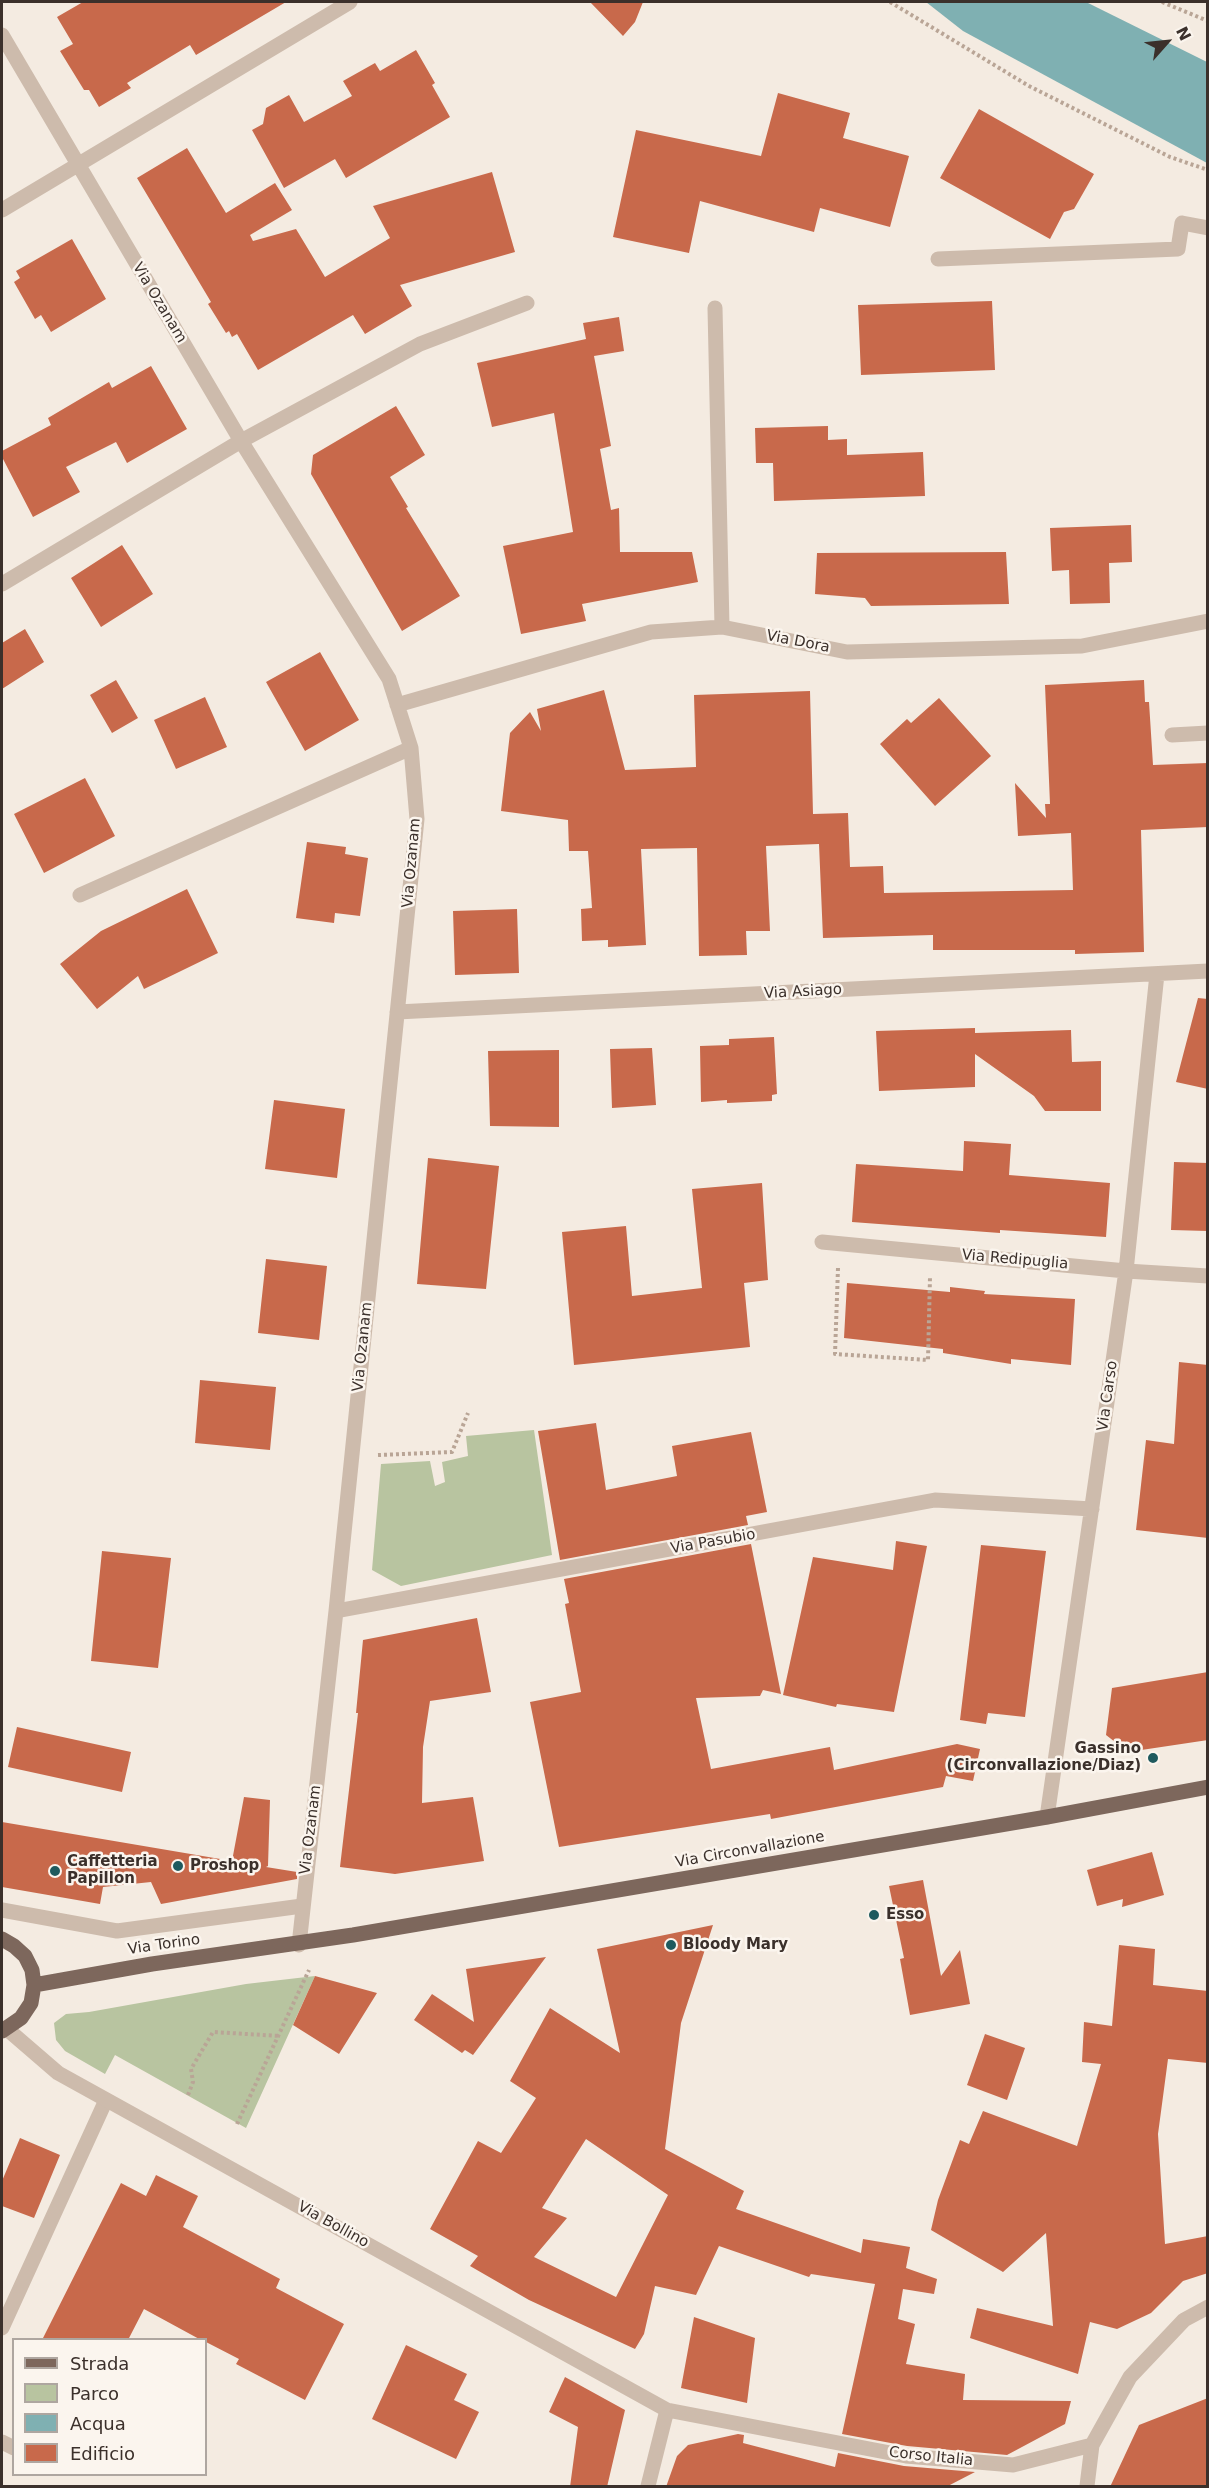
<!DOCTYPE html>
<html>
<head>
<meta charset="utf-8">
<style>
	body { margin:0 }
	#map { position:relative; width:1209px; height:2488px; overflow:hidden; background:#f4ebe1; font-family:"DejaVu Sans",sans-serif }
	canvas { display:block }
	.frame { position:absolute; inset:0; border:3px solid #3b302b; pointer-events:none }
	.legend { position:absolute; left:12px; top:2338px; width:195px; height:138px; box-sizing:border-box; background:#fbf5ee; border:2px solid #aea6a0; margin:0; padding:8px 10px; list-style:none; font-size:18px; color:#3b302b }
	.legend li { display:flex; align-items:center; gap:12px; height:30px }
	.legend b { width:30px; border:2px solid #aea6a0 }
	.north { position:absolute; left:1137px; top:12px; width:60px; height:60px; -webkit-text-stroke:4px #fbf5ee; paint-order:stroke; rotate:63deg; font-size:16px; font-weight:700; line-height:24px; text-align:center; color:#3b302b }
	.north::after { content:''; display:block; margin:auto; width:21px; height:27px; background:#3b302b; clip-path:polygon(50% 0,100% 100%,50% 72%,0 100%) }
</style>
</head>
<body>
<div id="map">
<canvas width="1209" height="2488"></canvas>
<div class="frame"></div>
<ul class="legend">
<li><b style="height:8px;background:#7d675c"></b>Strada</li>
<li><b style="height:16px;background:#b8c4a0"></b>Parco</li>
<li><b style="height:16px;background:#7fb0b2"></b>Acqua</li>
<li><b style="height:16px;background:#c8694b"></b>Edificio</li>
</ul>
<div class="north">N</div>
</div>
<script>
const ctx = document.querySelector('canvas').getContext('2d');
ctx.lineJoin = 'round';
function paint(path, color) { ctx.fillStyle = color; ctx.fill(path, 'evenodd'); }
const poly = rows => new Path2D(rows.map(r => 'M' + r).join(''));
function trace(path, color, width, dash) { ctx.strokeStyle = color; ctx.lineWidth = width; ctx.lineCap = dash ? 'butt' : 'round'; ctx.setLineDash(dash || []); ctx.stroke(path); }
function drawText(font, color, halo, rows, align = 'center') {
  ctx.font = font + ' "DejaVu Sans",sans-serif'; ctx.lineWidth = 5; ctx.setLineDash([]); ctx.textBaseline = 'middle'; ctx.strokeStyle = halo; ctx.fillStyle = color; for (const [text, x, y, turn = 0] of rows) {
    ctx.save(); ctx.translate(x, y); ctx.rotate((+turn || 0) * Math.PI / 180); ctx.textAlign = isNaN(turn) ? turn : align; if (halo) ctx.strokeText(text, 0, 0); ctx.fillText(text, 0, 0); ctx.restore();
  }
}
paint(poly([
	[534,1430,552,1555,401,1586,372,1570,381,1464,430,1461,435,1486,445,1482,442,1462,468,1456,466,1436],
	[315,1976,246,2128,115,2055,105,2074,65,2051,56,2040,54,2023,66,2014,89,2012,246,1984]
]), '#b8c4a0');
paint(poly([
	[926,2,1086,2,1207,62,1207,163,963,31]
]), '#7fb0b2');
paint(poly([
	[83,2,286,2,196,55,190,45,127,83,131,88,99,107,89,90,84,90,60,51,73,44,57,17],
	[590,2,643,2,635,22,623,36],
	[416,50,435,83,432,85,450,117,346,178,335,159,284,188,252,130,263,124,266,108,289,95,304,122,352,96,343,81,375,63,380,71],
	[778,93,850,113,843,138,909,156,890,227,820,208,814,232,700,201,689,253,613,237,636,130,761,156],
	[979,109,1094,174,1074,209,1064,212,1050,239,940,178],
	[187,148,226,213,275,183,292,210,250,235,253,241,296,229,325,277,390,238,373,206,492,172,515,252,400,285,412,306,365,334,353,315,258,370,237,334,232,337,229,331,226,333,208,304,211,302,137,178],
	[72,239,106,299,51,332,41,315,35,319,14,282,20,278,16,271],
	[992,301,995,370,861,375,858,305],
	[619,317,624,351,594,356,611,446,600,449,611,510,619,508,620,552,692,552,698,582,582,604,586,621,521,634,503,546,573,532,554,413,492,427,477,363,586,339,583,323],
	[151,366,187,429,127,463,116,442,66,467,80,492,33,517,2,457,2,451,51,425,48,418,109,382,112,388],
	[396,406,425,455,390,477,408,507,406,508,460,596,402,631,311,474,313,455],
	[828,426,828,440,847,439,847,455,923,452,925,496,774,501,773,463,756,463,755,428],
	[1131,525,1132,562,1109,563,1110,603,1070,604,1069,570,1052,571,1050,528],
	[122,545,153,594,101,627,71,578],
	[1006,552,1009,604,871,606,865,598,815,594,817,553],
	[25,629,44,662,2,689,2,643],
	[320,652,359,720,305,751,266,682],
	[116,680,138,718,112,733,90,695],
	[1144,680,1145,702,1149,702,1153,765,1208,763,1208,827,1141,830,1144,952,1075,954,1075,950,933,950,933,935,823,938,819,844,766,846,770,931,746,931,747,955,699,956,697,848,641,849,646,945,608,947,608,940,582,941,581,909,592,908,588,851,569,851,568,820,501,811,510,733,530,712,541,731,537,709,604,690,625,770,696,767,694,695,810,691,813,814,848,813,850,867,883,866,884,893,1073,890,1071,833,1018,836,1015,783,1046,818,1045,804,1050,804,1045,685],
	[205,697,227,747,176,769,154,720],
	[939,698,991,756,935,806,880,744,907,719,911,723],
	[85,778,115,836,44,873,14,814],
	[307,842,346,847,345,854,368,858,360,916,335,913,334,923,296,918],
	[187,889,218,953,144,989,138,976,97,1009,60,964,101,931],
	[517,909,519,973,455,975,453,911],
	[1198,998,1208,999,1208,1089,1176,1082],
	[975,1028,975,1033,1071,1030,1072,1062,1101,1061,1101,1111,1045,1111,1034,1096,975,1054,975,1087,879,1091,876,1031],
	[774,1037,777,1094,772,1095,772,1101,727,1103,727,1100,701,1102,700,1046,729,1045,729,1039],
	[652,1048,656,1105,612,1108,610,1049],
	[559,1050,559,1127,490,1126,488,1051],
	[274,1100,345,1109,337,1178,265,1169],
	[964,1141,1011,1144,1009,1175,1110,1183,1106,1237,1000,1230,1000,1233,852,1222,856,1164,963,1171],
	[428,1158,499,1166,486,1289,417,1284],
	[1174,1162,1208,1163,1208,1231,1171,1230],
	[762,1183,768,1280,744,1283,750,1347,574,1365,562,1232,626,1226,632,1296,702,1288,692,1189],
	[266,1259,327,1266,319,1340,258,1333],
	[847,1283,950,1292,950,1287,985,1291,984,1294,1075,1299,1071,1365,1011,1359,1011,1364,943,1353,943,1349,844,1338],
	[1179,1362,1208,1365,1208,1538,1136,1530,1146,1440,1174,1444],
	[200,1380,276,1387,270,1450,195,1443],
	[596,1423,606,1490,677,1476,672,1446,751,1432,767,1512,746,1516,748,1525,560,1560,538,1431],
	[896,1541,927,1546,894,1712,837,1704,836,1707,783,1695,813,1557,893,1570],
	[751,1544,781,1694,763,1690,760,1696,696,1698,711,1769,830,1747,834,1770,957,1744,980,1749,973,1781,946,1776,943,1787,841,1806,771,1819,770,1814,559,1847,530,1702,581,1692,565,1604,569,1603,564,1579],
	[981,1545,1046,1551,1025,1717,988,1713,986,1724,960,1720],
	[102,1551,171,1558,158,1668,91,1661],
	[477,1618,491,1692,430,1701,423,1747,422,1803,473,1797,484,1861,395,1874,340,1867,358,1713,356,1713,363,1640],
	[1208,1672,1208,1740,1128,1752,1106,1735,1112,1688],
	[17,1727,131,1752,122,1792,8,1767],
	[244,1797,270,1800,268,1866,266,1867,297,1872,297,1879,161,1904,151,1882,103,1887,100,1904,2,1887,2,1822,232,1861],
	[1152,1852,1164,1895,1122,1907,1123,1899,1097,1906,1087,1870],
	[923,1880,941,1976,960,1950,970,2004,910,2015,900,1959,904,1958,889,1886],
	[713,1925,681,2023,665,2149,744,2191,736,2209,861,2253,863,2239,910,2247,906,2268,937,2279,934,2294,903,2289,898,2319,915,2324,906,2364,965,2374,963,2400,1071,2401,1065,2424,1007,2455,907,2446,842,2434,875,2284,811,2274,809,2277,719,2246,696,2295,655,2286,644,2334,635,2349,529,2300,470,2266,478,2256,430,2229,478,2141,501,2153,536,2098,510,2081,550,2008,620,2053,597,1949],
	[586,2139,668,2195,616,2297,534,2257,567,2218,542,2208],
	[1119,1945,1155,1949,1153,1985,1208,1991,1208,2063,1168,2059,1158,2134,1165,2244,1208,2236,1208,2273,1183,2281,1151,2313,1117,2329,1090,2322,1078,2374,970,2338,977,2308,1053,2326,1046,2233,1003,2272,931,2230,938,2200,960,2140,969,2144,983,2111,1077,2146,1101,2064,1082,2062,1084,2022,1112,2026],
	[546,1957,473,2055,465,2050,462,2053,414,2020,432,1994,474,2022,466,1969],
	[315,1976,377,1993,339,2054,293,2025],
	[985,2034,1025,2048,1007,2100,967,2085],
	[20,2138,60,2155,34,2218,2,2206,2,2181],
	[156,2175,198,2196,183,2227,280,2279,276,2288,344,2324,305,2400,236,2364,239,2359,206,2342,206,2340,201,2340,144,2309,128,2340,42,2340,121,2183,146,2196],
	[694,2317,755,2338,747,2403,681,2388],
	[406,2345,467,2374,454,2400,479,2412,456,2459,372,2419],
	[565,2377,625,2410,607,2487,570,2487,578,2427,549,2412],
	[1208,2398,1208,2487,1110,2487,1139,2425],
	[738,2434,744,2435,743,2443,835,2467,838,2453,904,2466,975,2472,946,2487,666,2487,677,2456,688,2445]
]), '#c8694b');
trace(poly([
	[890,2,1029,86,1170,157,1208,170],
	[1162,2,1208,21],
	[838,1268,835,1354,928,1360,930,1277],
	[378,1455,452,1452,468,1413],
	[188,2095,193,2082,191,2069,213,2032,280,2036],
	[237,2124,309,1970]
]), '#b9a596', 4, [3, 3]);
trace(poly([
	[2,1910,117,1931,302,1906],
	[2,2328,106,2100],
	[2,2442,14,2448]
]), '#cdbbac', 15);
trace(poly([
	[2,35,241,441,389,679,411,748,417,819,336,1611,299,1945],
	[2,210,350,2],
	[938,259,1178,249,1182,223,1208,228],
	[715,308,722,627],
	[2,584,241,441,420,344,527,303],
	[397,705,651,632,722,627,847,652,1082,646,1208,621],
	[1172,735,1208,733],
	[80,895,411,748],
	[397,1012,1208,971],
	[822,1242,1126,1271,1208,1276],
	[336,1611,935,1500,1092,1509],
	[1047,1817,1126,1271,1157,974],
	[7,2029,58,2073,667,2410,906,2456,1013,2465,1092,2445],
	[648,2486,667,2410],
	[1087,2486,1092,2445,1130,2377,1184,2320,1208,2307]
]), '#cdbbac', 15);
trace(poly([
	[2,1939,14,1946,25,1956,32,1970,34,1985,31,2003,21,2018,2,2031],
	[34,1985,152,1964,353,1935,1047,1817,1208,1787]
]), '#7d675c', 15);
for (const [x, y, r, color] of [
	[1153,1758,6,"#1f5a5e"],
	[178,1866,6,"#1f5a5e"],
	[55,1871,6,"#1f5a5e"],
	[874,1915,6,"#1f5a5e"],
	[671,1945,6,"#1f5a5e"]
]) { const dot = new Path2D(); dot.arc(x, y, r, 0, 2 * Math.PI); ctx.fillStyle = color; ctx.fill(dot); trace(dot, '#fbf5ee', 2); }
drawText('15px', '#3b302b', '#fbf5ee', [
	["Via Ozanam",159,303,59],
	["Via Dora",798,642,11],
	["Via Ozanam",412,863,-85],
	["Via Asiago",803,992,-3],
	["Via Redipuglia",1015,1260,5],
	["Via Ozanam",363,1347,-84],
	["Via Carso",1108,1396,-82],
	["Via Pasubio",713,1542,-10],
	["Via Ozanam",311,1830,-83],
	["Via Circonvallazione",750,1850,-10],
	["Via Torino",164,1945,-8],
	["Via Bollino",333,2225,29],
	["Corso Italia",931,2457,6]
]);
drawText('bold 15px', '#3b302b', '#fbf5ee', [
	["Gassino",1141,1749,"right"],
	["(Circonvallazione/Diaz)",1141,1766,"right"],
	["Caffetteria",67,1862],
	["Papillon",67,1879],
	["Proshop",190,1866],
	["Esso",886,1915],
	["Bloody Mary",683,1945]
], 'left');
</script>
</body>
</html>
